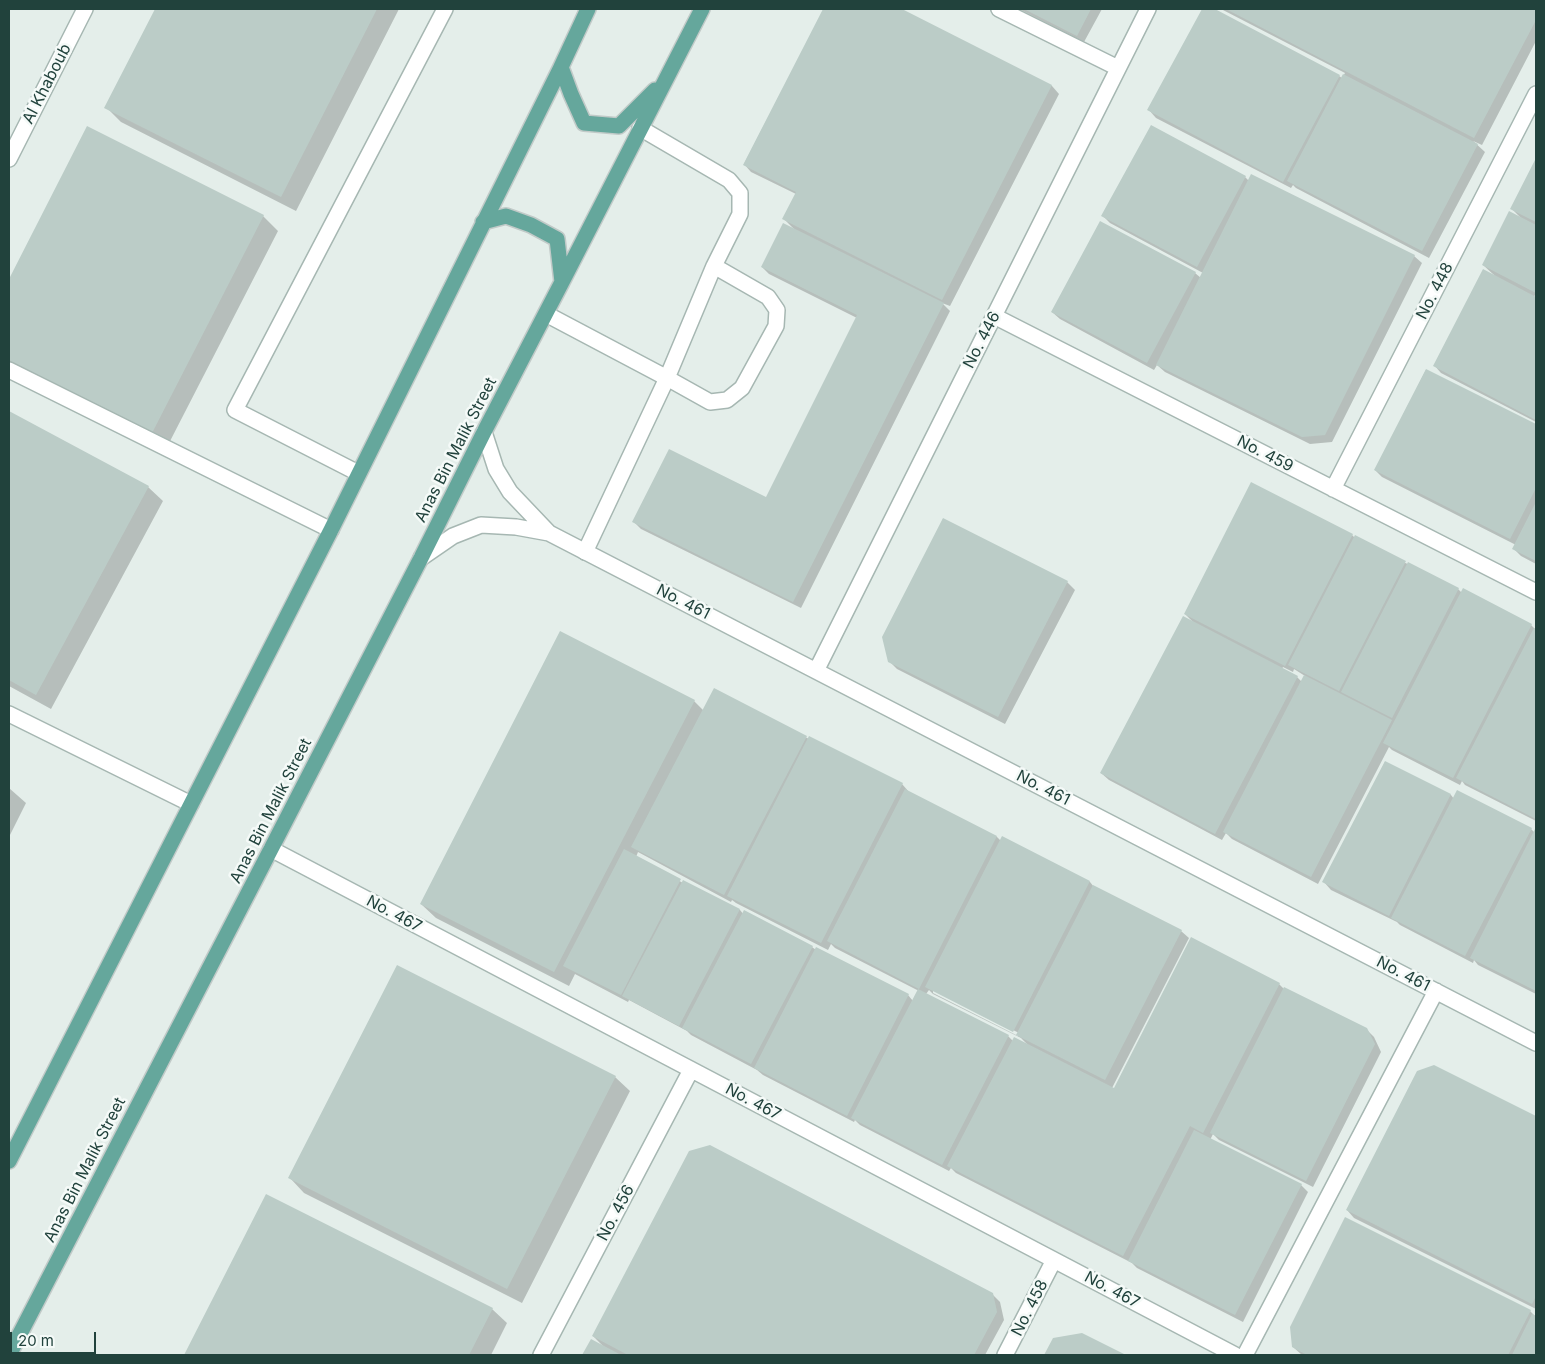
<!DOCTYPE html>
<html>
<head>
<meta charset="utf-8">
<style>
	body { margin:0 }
	#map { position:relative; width:1545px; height:1364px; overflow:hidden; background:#e4eeea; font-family:Inter,sans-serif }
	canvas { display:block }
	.frame { position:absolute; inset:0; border:10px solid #21423c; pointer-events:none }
	.scale { position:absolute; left:10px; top:1332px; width:86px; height:22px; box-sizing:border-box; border:2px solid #21423c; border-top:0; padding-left:6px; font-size:15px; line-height:18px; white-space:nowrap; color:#21423c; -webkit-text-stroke:4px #f5faf8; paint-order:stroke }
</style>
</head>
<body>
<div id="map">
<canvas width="1545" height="1364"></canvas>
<div class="frame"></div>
<div class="scale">20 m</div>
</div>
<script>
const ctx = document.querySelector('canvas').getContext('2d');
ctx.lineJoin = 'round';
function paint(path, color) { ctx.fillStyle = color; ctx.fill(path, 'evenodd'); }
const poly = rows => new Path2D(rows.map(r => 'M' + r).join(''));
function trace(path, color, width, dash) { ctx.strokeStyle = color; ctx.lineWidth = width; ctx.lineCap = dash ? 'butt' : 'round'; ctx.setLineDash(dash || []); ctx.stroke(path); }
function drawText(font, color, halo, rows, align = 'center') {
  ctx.font = font + ' Inter,sans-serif'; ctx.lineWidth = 5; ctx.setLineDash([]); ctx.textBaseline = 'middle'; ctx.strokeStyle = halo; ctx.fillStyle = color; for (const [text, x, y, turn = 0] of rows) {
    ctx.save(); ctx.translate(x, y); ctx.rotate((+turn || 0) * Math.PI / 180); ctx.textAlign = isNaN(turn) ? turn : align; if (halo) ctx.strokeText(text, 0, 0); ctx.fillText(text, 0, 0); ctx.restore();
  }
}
paint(poly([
	[157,9,399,9,296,211,121,122,106,107],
	[824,9,899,9,1052,86,1059,94,950,306,942,303,950,311,801,608,641,529,634,522,766,499,857,318,769,274,762,267,795,230,784,219,796,194,751,172,744,164],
	[1019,9,1102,9,1084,42],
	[1203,9,1212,9,1339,76,1342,78,1345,73,1221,9,1536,9,1536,41,1482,145,1473,141,1485,152,1429,258,1296,188,1293,185,1291,188,1156,118,1149,110],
	[87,128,263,216,278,231,167,447,9,367,9,282],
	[1536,161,1536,295,1535,295,1534,297,1536,298,1536,422,1441,373,1434,365,1494,275,1483,265,1521,218,1512,209],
	[1245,177,1249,181,1414,256,1422,263,1332,442,1310,444,1165,372,1157,365,1154,370,1060,319,1052,312,1195,273,1201,278,1203,273,1110,223,1103,216],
	[1426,370,1536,425,1536,564,1521,556,1514,549,1516,545,1382,477,1375,470],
	[9,412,148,487,163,501,51,709,9,686],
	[943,519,1067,582,1075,590,1005,724,897,669,889,661],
	[1352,535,1355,538,1458,589,1462,593,1531,625,1536,630,1536,821,1465,785,1462,781,1460,785,1392,750,1389,747,1318,884,1232,839,1226,833,1222,840,1109,780,1101,773,1193,622,1185,614],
	[1283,667,1293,672,1294,669,1305,676,1302,682,1297,677,1282,669],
	[715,689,809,739,902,784,909,792,997,837,1001,841,1002,838,1090,882,1094,887,1181,931,1189,938,1112,1088,1114,1090,1279,984,1284,989,1366,1029,1374,1037,1381,1052,1313,1187,1219,1140,1213,1134,1210,1140,1301,1185,1308,1192,1243,1322,1137,1268,1132,1263,956,1173,951,1168,949,1171,860,1125,855,1120,854,1122,763,1075,757,1070,691,1035,687,1031,629,1000,628,1002,575,974,569,986,436,918,421,904,694,701,704,711],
	[638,852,731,902,732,900,736,903,828,950,831,944,835,948,919,991,913,1001,908,995,816,950,812,947,745,912,744,915,740,910,683,882,683,883,636,857],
	[929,990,933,994,1021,1038,1028,1045,1013,1041,1008,1036,926,994],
	[933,990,1019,1033,1018,1036,933,993],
	[1385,762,1451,795,1454,799,1531,829,1535,833,1536,830,1536,994,1478,965,1474,960,1473,963,1400,925,1397,922,1331,890,1324,882],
	[9,788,26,803,9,837],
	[1434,1066,1536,1117,1536,1309,1354,1218,1347,1210],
	[615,1077,630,1091,522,1303,304,1193,290,1178],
	[267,1196,492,1309,507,1323,491,1355,186,1355],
	[992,1294,1000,1302,1004,1320,985,1355,584,1355,591,1341,604,1347,593,1336],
	[1530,1311,1536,1317,1536,1355,1302,1355,1293,1347],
	[1082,1334,1123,1355,1046,1355,1054,1339]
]), '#0003');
paint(poly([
	[155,9,377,9,281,197,104,108],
	[823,9,902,9,1052,85,942,300,782,219,796,192,743,165],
	[1024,9,1091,9,1077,36],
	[1202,9,1215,9,1340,75,1283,182,1147,110],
	[1226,9,1536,9,1536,20,1474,138],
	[1343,74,1478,144,1422,251,1287,181],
	[1151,125,1246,176,1197,267,1101,216],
	[87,126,264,215,152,433,9,360,9,279],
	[1536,158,1536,222,1510,209],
	[1251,174,1415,255,1325,435,1302,437,1156,365],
	[1509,211,1536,225,1536,293,1482,265],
	[1100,221,1196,272,1147,363,1051,312],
	[783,223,944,303,793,602,632,522,669,449,766,497,857,315,761,267],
	[1483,269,1536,297,1536,420,1433,366],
	[1426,369,1536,424,1536,488,1510,539,1374,470],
	[9,411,149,486,36,695,9,680],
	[1251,482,1353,534,1285,666,1184,614],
	[1536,502,1536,561,1512,549],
	[943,518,1068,581,998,717,888,662,882,637],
	[1355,535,1406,561,1339,691,1288,665],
	[1408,562,1459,588,1392,718,1341,692],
	[1463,588,1532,624,1453,778,1383,743],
	[1183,616,1298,676,1215,834,1100,773],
	[1534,628,1536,629,1536,819,1456,778],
	[560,631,695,700,554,972,420,904],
	[1304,675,1392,720,1311,877,1223,832],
	[714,688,807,736,724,895,631,847],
	[809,736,903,783,821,943,727,896],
	[1385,761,1451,794,1389,916,1322,882],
	[905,789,997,836,919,989,827,941],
	[1457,790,1532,828,1465,956,1391,918],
	[1536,827,1536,991,1470,958],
	[1002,836,1090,881,1013,1032,925,987],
	[624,849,681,879,621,995,563,966],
	[683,880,740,909,679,1026,622,996],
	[1093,885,1182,930,1105,1080,1016,1035],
	[744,910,813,946,751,1064,682,1028],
	[1191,937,1280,983,1203,1133,1190,1126,1123,1256,947,1166,1014,1037,1114,1088],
	[816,947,909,994,847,1116,754,1068],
	[397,965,616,1076,507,1289,288,1178],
	[1284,987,1367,1028,1375,1044,1306,1181,1210,1133],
	[918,989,1009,1035,942,1165,851,1118],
	[1434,1065,1536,1116,1536,1296,1532,1304,1346,1210,1417,1071],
	[1194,1130,1302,1184,1235,1315,1128,1261],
	[710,1145,993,1293,997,1312,974,1355,628,1355,592,1336,689,1151],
	[266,1194,493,1308,469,1355,184,1355],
	[1345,1217,1531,1310,1508,1355,1307,1355,1292,1347,1290,1327],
	[1532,1314,1536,1316,1536,1355,1512,1355],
	[1082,1333,1126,1355,1044,1355,1053,1338],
	[591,1339,621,1355,582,1355]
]), '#bbccc7');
const lane = poly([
	[546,314,667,378,710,402,727,400,742,388,776,326,777,310,768,297,714,266],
	[358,473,235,410,445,9],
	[585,552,667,378,714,266,740,214,740,193,729,180,640,128]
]);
const street = poly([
	[999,9,1118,68],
	[9,159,85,9],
	[994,316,1536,592],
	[9,370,331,530],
	[484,432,496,469,510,492,549,533],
	[1333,489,1536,94],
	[421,558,453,536,481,525,516,527,549,533,1536,1043],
	[816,671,1148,9],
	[9,714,191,804],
	[271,849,1235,1355],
	[541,1355,691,1070],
	[1005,1355,1054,1260],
	[1245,1355,1436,991]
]);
const primary = poly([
	[588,9,561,67,571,94,584,123,619,126,655,90],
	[562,282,702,9],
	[9,1161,331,530,561,67],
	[9,1355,271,849,421,558,484,432,562,282,557,239,531,225,506,216,483,222]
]);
trace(lane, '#a6b7b2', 18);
trace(street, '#a6b7b2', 18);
trace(primary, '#c1cac8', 18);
trace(lane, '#fff', 15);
trace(street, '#fff', 15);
trace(primary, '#65a79c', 15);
drawText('16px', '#21423c', '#f5faf8', [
	["Al Khaboub",47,84,-63],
	["No. 448",1435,291,-63],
	["No. 446",982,340,-63],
	["Anas Bin Malik Street",456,450,-63],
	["No. 459",1265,454,27],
	["No. 461",683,602,27],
	["No. 461",1043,788,27],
	["Anas Bin Malik Street",271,811,-63],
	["No. 467",394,914,28],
	["No. 461",1403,974,27],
	["No. 467",753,1102,28],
	["Anas Bin Malik Street",85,1170,-63],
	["No. 456",616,1213,-62],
	["No. 467",1112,1290,28],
	["No. 458",1030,1308,-63]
]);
</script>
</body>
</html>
